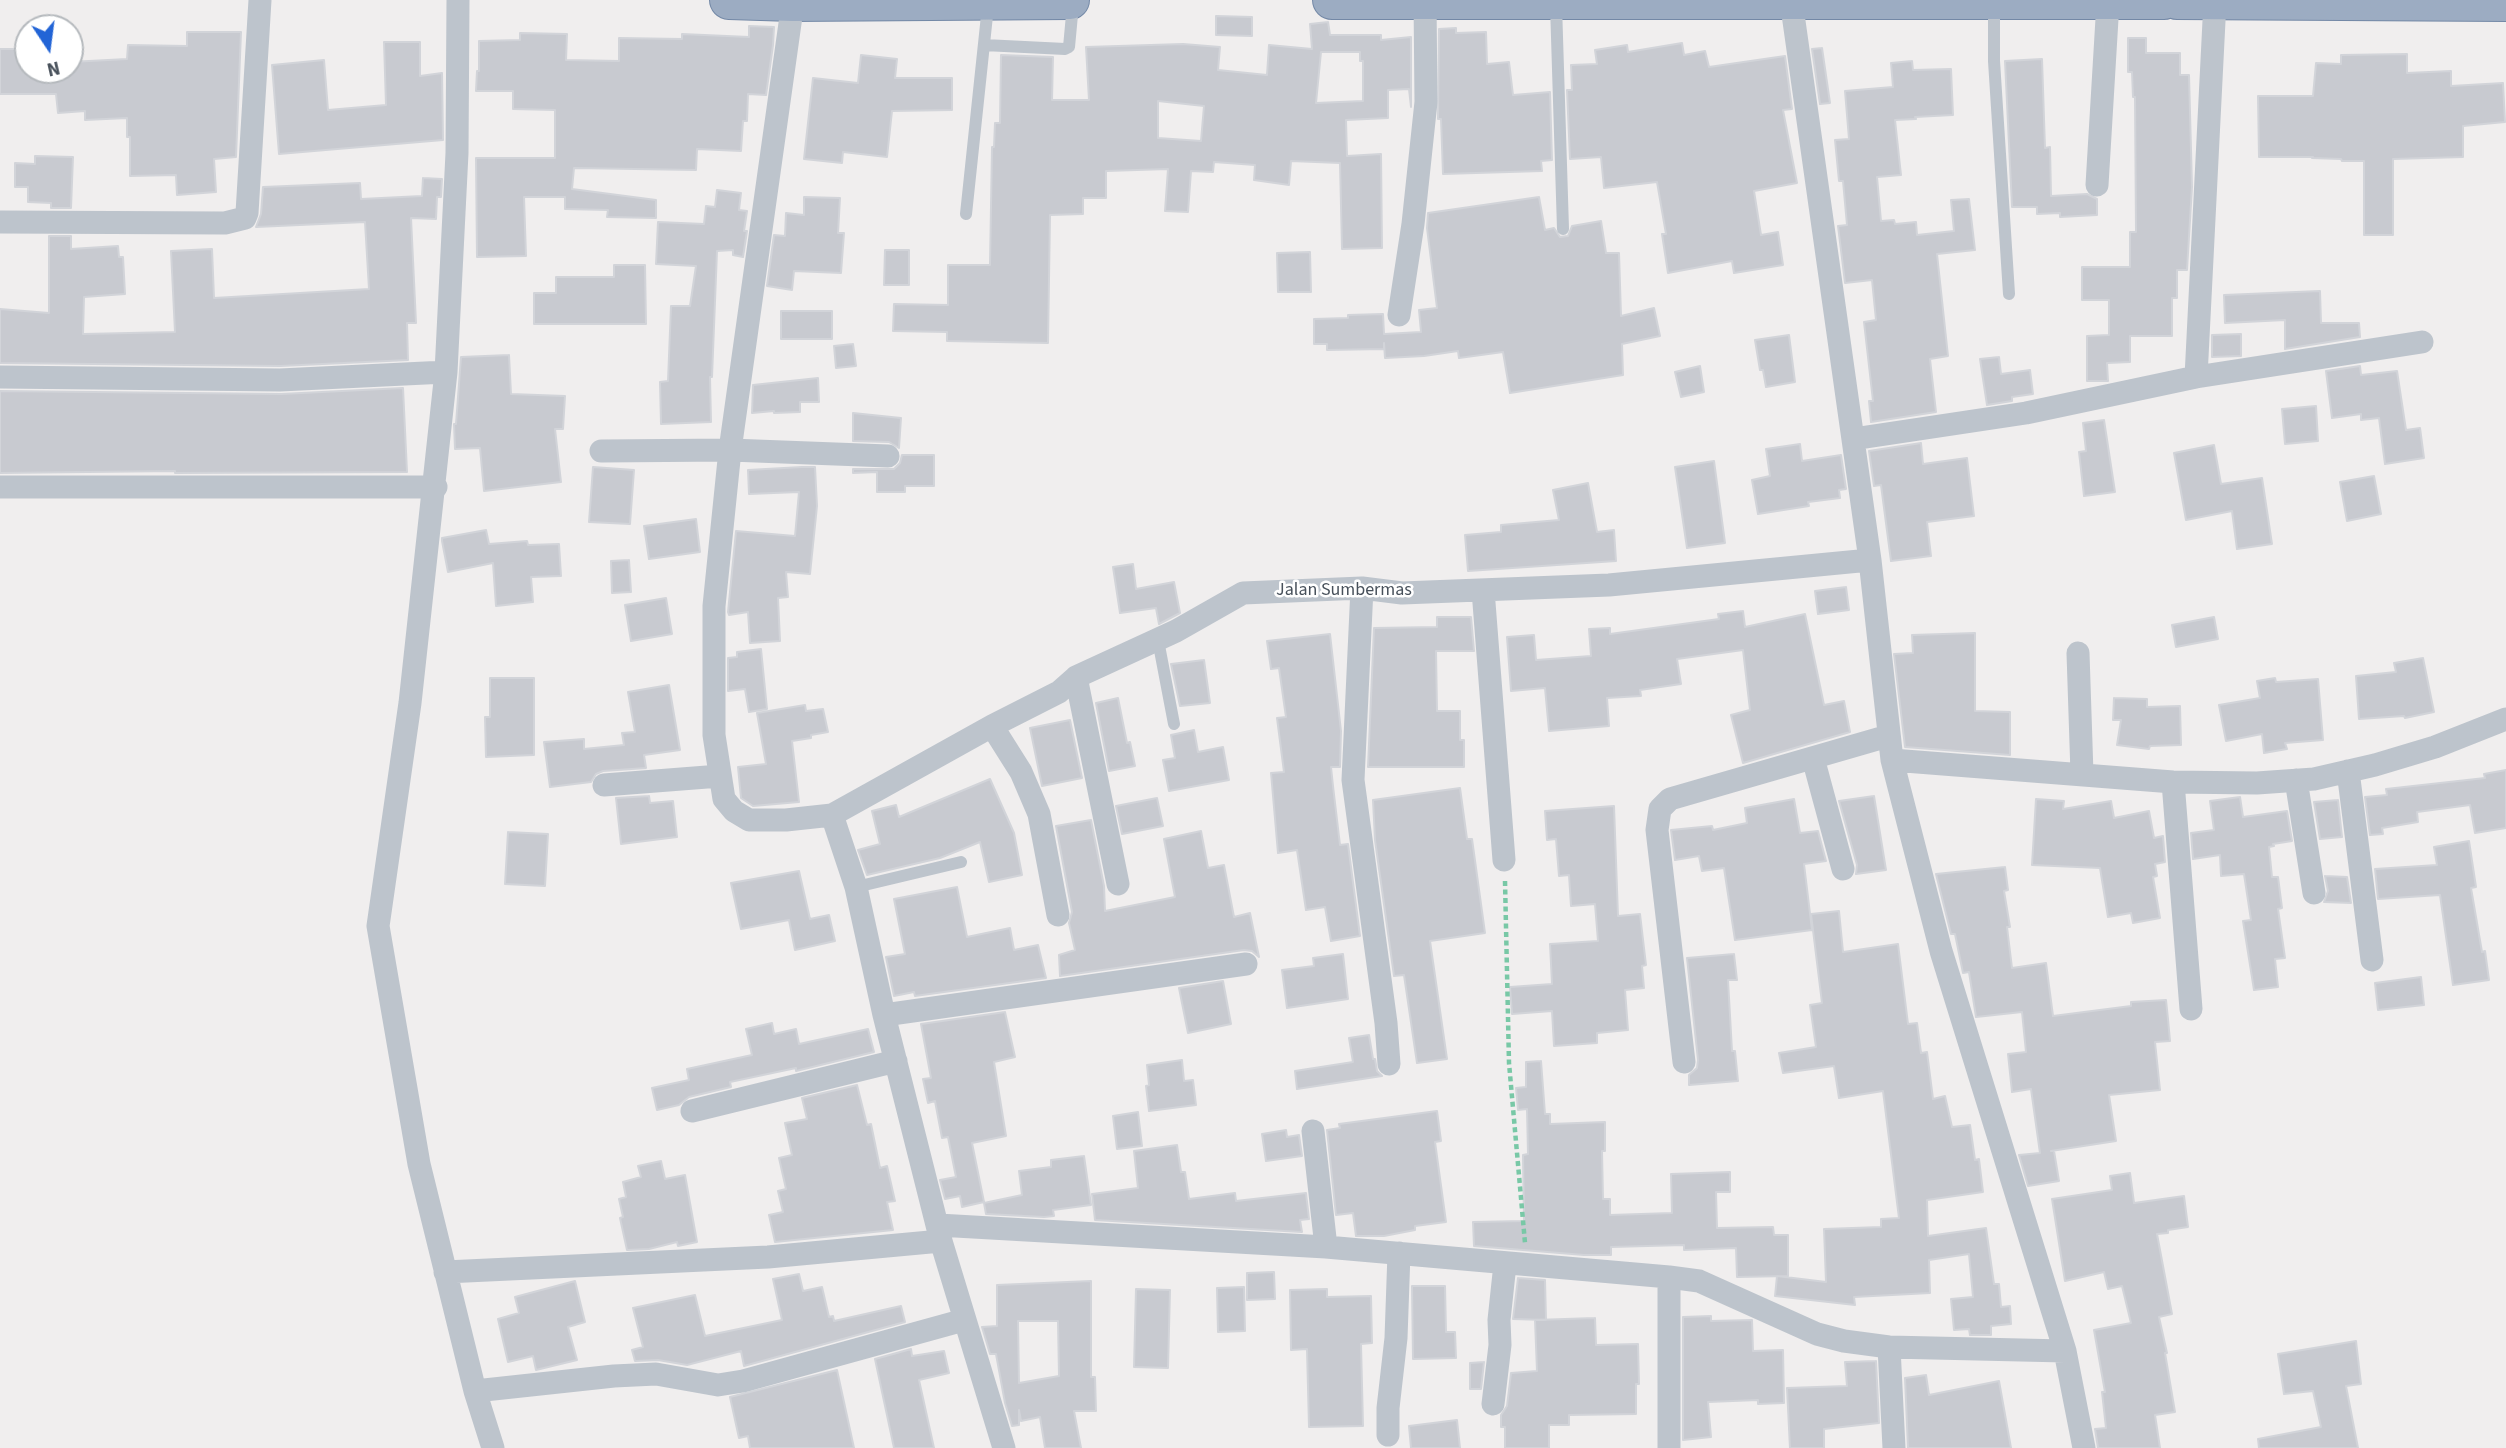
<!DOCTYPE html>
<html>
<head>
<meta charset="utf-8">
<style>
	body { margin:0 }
	#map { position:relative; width:2506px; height:1448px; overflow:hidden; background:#f0eeee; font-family:"Source Sans 3",sans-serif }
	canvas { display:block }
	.north { position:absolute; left:14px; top:14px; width:70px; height:70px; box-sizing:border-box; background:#fff; border:2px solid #b5b9bd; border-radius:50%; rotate:167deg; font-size:19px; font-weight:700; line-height:28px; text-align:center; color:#47505a }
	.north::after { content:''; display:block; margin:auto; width:24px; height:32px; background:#2264d6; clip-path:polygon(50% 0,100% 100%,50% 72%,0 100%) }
</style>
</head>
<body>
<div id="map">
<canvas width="2506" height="1448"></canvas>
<div class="north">N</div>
</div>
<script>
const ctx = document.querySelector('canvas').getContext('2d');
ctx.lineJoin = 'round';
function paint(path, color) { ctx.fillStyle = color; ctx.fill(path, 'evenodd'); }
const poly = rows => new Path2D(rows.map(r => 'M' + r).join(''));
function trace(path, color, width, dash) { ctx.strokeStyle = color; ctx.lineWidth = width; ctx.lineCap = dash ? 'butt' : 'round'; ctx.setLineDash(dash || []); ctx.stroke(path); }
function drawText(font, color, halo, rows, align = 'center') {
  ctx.font = font + ' "Source Sans 3",sans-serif'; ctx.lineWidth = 5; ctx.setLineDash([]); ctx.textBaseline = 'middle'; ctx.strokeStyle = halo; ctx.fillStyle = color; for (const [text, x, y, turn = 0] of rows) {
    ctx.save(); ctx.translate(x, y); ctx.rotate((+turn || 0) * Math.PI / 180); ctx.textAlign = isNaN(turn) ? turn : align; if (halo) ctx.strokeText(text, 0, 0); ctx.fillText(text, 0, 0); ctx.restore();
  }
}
const building = poly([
	[1216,16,1252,17,1252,36,1216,35,1216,16],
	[1328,22,1330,35,1381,35,1381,40,1411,37,1411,107,1409,89,1388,90,1388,118,1346,120,1347,156,1381,154,1382,248,1342,249,1340,163,1291,161,1289,185,1254,180,1255,165,1214,162,1213,172,1191,171,1188,212,1165,211,1168,169,1106,171,1106,198,1083,198,1083,214,1050,215,1048,343,947,341,947,332,893,331,894,304,948,305,948,265,990,265,992,147,994,147,995,123,1000,123,1001,55,1053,57,1052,100,1089,100,1086,47,1183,44,1220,47,1218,70,1267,75,1269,45,1312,49,1310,24,1328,22],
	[1321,52,1360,52,1360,61,1363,61,1363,101,1316,103,1321,52],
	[1158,101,1204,106,1201,141,1158,138,1158,101],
	[749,26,774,27,773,45,766,95,748,94,747,121,743,121,741,151,697,149,696,170,574,168,572,189,656,200,656,218,607,217,608,210,565,209,565,197,524,197,526,256,477,257,476,158,555,158,555,110,513,109,513,91,476,91,477,71,479,71,479,41,520,40,520,33,567,34,566,60,619,61,619,38,682,39,682,34,749,37,749,26],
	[1456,28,1456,33,1486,32,1487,64,1509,62,1513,95,1550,92,1552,160,1541,161,1542,171,1443,174,1441,119,1438,119,1439,29,1456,28],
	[187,32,241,32,236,157,214,159,216,192,177,195,176,175,130,176,130,137,127,137,127,118,85,120,85,111,58,113,56,94,0,94,0,49,28,49,28,70,70,70,70,62,127,59,128,45,187,46,187,32],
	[2128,38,2146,38,2146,53,2180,53,2180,75,2189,75,2192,187,2187,270,2177,270,2177,298,2172,298,2172,336,2130,336,2130,362,2107,363,2108,381,2087,381,2087,336,2109,335,2109,300,2082,300,2082,267,2130,267,2130,232,2136,232,2135,97,2133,97,2132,72,2128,72,2128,38],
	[384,42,420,42,420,76,442,73,443,140,279,154,272,65,324,60,328,110,386,105,384,42],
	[1682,43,1684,55,1705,51,1709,67,1785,56,1792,109,1783,110,1797,183,1754,191,1761,235,1778,232,1783,265,1734,273,1732,261,1668,273,1662,234,1666,234,1657,182,1604,188,1601,157,1570,159,1567,90,1572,90,1571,65,1597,64,1595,50,1627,45,1628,52,1682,43],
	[1822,48,1830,103,1820,104,1812,49,1822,48],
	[2407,54,2407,73,2451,71,2451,86,2503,83,2505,122,2463,126,2463,157,2393,159,2393,235,2364,235,2364,161,2342,161,2341,159,2312,158,2313,157,2259,157,2258,96,2313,96,2316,63,2341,64,2341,55,2407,54],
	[861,55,897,59,895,78,952,78,952,110,892,111,887,157,843,152,842,163,804,159,813,78,858,83,861,55],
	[2042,59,2045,148,2050,147,2051,196,2087,194,2097,199,2097,215,2060,217,2060,213,2037,214,2037,207,2012,207,2005,61,2042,59],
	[1912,61,1913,70,1951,69,1953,115,1915,117,1916,119,1895,120,1901,175,1877,177,1881,221,1894,220,1895,224,1916,222,1917,235,1954,231,1951,200,1969,199,1975,250,1937,254,1948,356,1930,359,1936,412,1871,422,1869,401,1873,401,1864,322,1876,320,1872,280,1845,283,1838,226,1847,225,1843,181,1839,181,1835,140,1849,139,1845,91,1893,87,1891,63,1912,61],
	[35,156,73,157,71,208,51,208,51,203,28,202,28,187,15,187,15,163,35,164,35,156],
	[423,178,442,179,441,197,437,197,436,219,411,218,416,323,407,323,408,360,280,366,0,363,0,309,49,313,49,236,71,236,71,249,118,246,119,257,123,257,125,294,84,297,83,334,175,332,171,251,212,249,214,298,369,289,365,222,256,227,261,214,263,187,360,183,361,199,422,196,423,178],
	[717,190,741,193,739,210,747,211,744,231,747,231,743,257,733,255,733,250,717,251,712,377,710,377,711,422,661,424,660,382,668,381,671,306,690,306,696,266,656,264,658,222,704,224,706,206,715,207,717,190],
	[804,197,840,198,838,233,844,233,841,273,794,271,792,290,767,286,774,235,785,236,786,213,804,215,804,197],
	[1539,197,1545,230,1554,228,1560,237,1568,236,1572,226,1601,221,1606,253,1619,253,1621,316,1654,308,1660,336,1622,344,1623,375,1510,393,1503,352,1459,358,1458,351,1424,356,1385,358,1384,343,1384,349,1327,350,1327,344,1314,344,1314,319,1348,318,1348,315,1383,314,1384,334,1421,332,1419,310,1437,308,1427,228,1428,213,1539,197],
	[885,250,909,250,909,285,884,285,885,250],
	[1310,252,1311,292,1278,292,1277,253,1310,252],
	[614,265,645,265,646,324,534,324,534,293,556,293,556,277,614,277,614,265],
	[2320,291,2321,323,2359,323,2360,337,2285,349,2285,320,2225,323,2224,295,2320,291],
	[781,311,832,311,832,339,781,339,781,311],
	[2241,334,2241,356,2212,357,2212,335,2241,334],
	[1789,335,1795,382,1766,387,1763,370,1760,370,1755,340,1789,335],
	[853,344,856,366,836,368,834,346,853,344],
	[509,355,511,394,565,396,563,429,555,429,561,482,484,491,480,448,455,449,454,424,456,424,461,357,509,355],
	[1999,357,2001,374,2030,370,2033,394,2012,397,2012,401,1987,405,1980,359,1999,357],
	[1700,366,1704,392,1681,397,1675,372,1700,366],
	[2360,366,2361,375,2397,371,2406,430,2420,428,2424,458,2385,464,2379,418,2361,420,2361,414,2332,418,2326,371,2360,366],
	[818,378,819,402,800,402,800,412,774,413,774,411,752,413,753,385,818,378],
	[403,388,407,472,175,473,175,471,0,473,0,391,281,394,403,388],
	[2316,406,2318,441,2285,444,2282,409,2316,406],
	[853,413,901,418,899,448,889,442,853,441,853,413],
	[2104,420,2115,492,2084,496,2079,452,2086,451,2083,423,2104,420],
	[1921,443,1923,464,1967,458,1974,516,1927,522,1931,556,1891,561,1881,485,1874,486,1869,451,1921,443],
	[1800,444,1802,461,1841,455,1846,489,1839,490,1840,498,1808,502,1809,506,1758,514,1752,480,1770,476,1766,449,1800,444],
	[2214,445,2221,484,2262,478,2272,544,2237,549,2232,511,2186,520,2174,453,2214,445],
	[902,455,934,455,934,486,905,486,905,492,877,492,877,472,853,473,853,469,894,469,900,463,902,455],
	[1714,461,1725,543,1687,548,1675,467,1714,461],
	[593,467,634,470,630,524,589,522,593,467],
	[802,467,815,467,817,506,810,574,786,572,788,597,778,598,780,641,750,643,748,612,729,615,728,612,736,531,795,536,799,492,749,494,748,470,802,467],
	[2374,476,2381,514,2347,521,2340,482,2374,476],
	[1588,483,1597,532,1614,530,1616,561,1468,571,1465,535,1501,532,1501,525,1559,520,1553,490,1588,483],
	[696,519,700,552,649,559,644,526,696,519],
	[486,530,489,544,527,541,528,545,559,544,561,576,531,577,533,602,496,606,493,563,448,572,442,541,442,538,486,530],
	[629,560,631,592,612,593,611,561,629,560],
	[1133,564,1136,589,1174,582,1180,613,1159,624,1156,608,1120,613,1113,567,1133,564],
	[1846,587,1849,610,1818,614,1815,591,1846,587],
	[666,598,672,634,631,641,625,605,666,598],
	[1743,611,1745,627,1805,614,1824,705,1844,701,1850,732,1743,763,1731,715,1750,710,1743,650,1677,659,1681,684,1640,690,1641,696,1607,698,1609,726,1549,731,1545,688,1511,691,1507,637,1534,635,1536,660,1591,656,1589,629,1610,628,1610,634,1719,619,1718,614,1743,611],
	[1437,617,1471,617,1474,651,1436,651,1437,711,1460,711,1460,740,1464,740,1464,767,1368,767,1374,628,1437,627,1437,617],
	[2214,617,2218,639,2176,647,2172,625,2214,617],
	[1975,633,1975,711,2010,712,2010,755,1905,747,1894,654,1913,653,1912,635,1975,633],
	[1330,634,1341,731,1340,767,1331,767,1333,786,1340,845,1348,844,1360,936,1331,941,1325,907,1306,910,1297,850,1278,853,1271,773,1284,772,1277,718,1286,717,1279,668,1271,669,1267,641,1330,634],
	[761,649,767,709,749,712,745,689,728,691,728,658,737,657,737,652,761,649],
	[2423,658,2434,712,2405,718,2404,716,2359,719,2356,676,2396,672,2394,663,2423,658],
	[1204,660,1210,703,1180,706,1171,664,1204,660],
	[490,678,534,678,534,755,486,757,485,717,490,717,490,678],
	[2275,678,2276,682,2318,679,2323,740,2285,743,2287,749,2264,753,2262,734,2226,741,2219,705,2260,698,2257,681,2275,678],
	[669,685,680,750,644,755,646,768,603,771,596,774,591,782,550,787,544,742,584,739,584,749,624,745,622,733,635,732,628,692,669,685],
	[1118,698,1127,743,1130,742,1135,766,1109,771,1096,703,1118,698],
	[2114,698,2147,699,2147,707,2180,706,2181,745,2150,746,2149,749,2117,745,2121,720,2113,720,2114,698],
	[805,705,806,711,823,709,828,732,811,735,811,738,792,741,799,802,753,806,741,798,738,767,766,764,757,713,805,705],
	[1070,720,1082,778,1042,786,1030,728,1070,720],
	[1194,730,1198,752,1223,747,1229,780,1169,791,1163,760,1175,758,1171,735,1194,730],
	[2506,770,2506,828,2475,833,2470,805,2417,812,2418,822,2382,828,2383,834,2370,835,2365,797,2387,795,2386,789,2485,778,2484,774,2506,770],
	[990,779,1014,833,1022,875,989,882,980,842,940,858,867,875,858,850,880,844,872,811,896,805,899,817,990,779],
	[1460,788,1467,839,1472,839,1485,933,1430,941,1447,1059,1417,1063,1404,975,1394,976,1375,840,1373,800,1460,788],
	[649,796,650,803,673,801,677,837,621,844,616,798,649,796],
	[1874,796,1886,870,1856,874,1857,865,1839,801,1874,796],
	[2240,797,2243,817,2287,811,2292,841,2273,844,2274,846,2269,847,2272,877,2278,877,2282,908,2278,909,2285,958,2275,959,2278,987,2254,990,2243,921,2251,920,2244,874,2221,876,2220,855,2193,859,2191,833,2214,830,2210,801,2240,797],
	[1157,798,1163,826,1122,834,1116,806,1157,798],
	[1794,799,1800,833,1818,831,1826,861,1804,864,1812,930,1735,940,1724,868,1702,871,1699,856,1675,860,1671,830,1712,826,1713,830,1747,823,1745,808,1794,799],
	[2036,799,2064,801,2063,809,2111,801,2114,818,2149,811,2154,838,2163,836,2165,862,2155,864,2157,876,2153,877,2160,918,2133,923,2131,913,2108,917,2100,868,2032,865,2036,799],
	[2338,800,2342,837,2320,839,2314,802,2338,800],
	[1614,806,1618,916,1640,914,1646,965,1642,966,1644,988,1625,990,1628,1030,1597,1033,1597,1043,1554,1046,1552,1011,1512,1014,1510,987,1552,984,1550,944,1598,941,1595,904,1571,906,1569,875,1559,876,1556,839,1547,840,1545,811,1614,806],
	[1091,820,1104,886,1105,911,1175,897,1164,839,1201,831,1208,868,1224,865,1234,917,1250,913,1259,957,1252,951,1244,950,1060,976,1059,955,1075,950,1069,923,1072,912,1056,826,1091,820],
	[508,832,548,834,545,886,505,884,508,832],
	[2469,841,2476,887,2471,888,2482,952,2485,951,2489,980,2453,985,2440,895,2378,899,2375,869,2437,865,2434,847,2469,841],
	[2005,867,2008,890,2004,891,2010,927,2007,927,2012,968,2046,963,2053,1016,2131,1006,2131,1002,2166,1000,2168,1019,2170,1041,2155,1042,2160,1090,2109,1095,2116,1141,2051,1151,2054,1151,2059,1181,2028,1186,2019,1155,2040,1153,2031,1089,2012,1092,2008,1054,2026,1052,2022,1012,1976,1017,1969,972,1963,973,1955,934,1951,934,1936,874,2005,867],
	[799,871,810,919,829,915,835,941,795,950,789,920,741,929,731,883,799,871],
	[2325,876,2347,877,2351,903,2324,902,2328,891,2325,876],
	[957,887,967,937,1010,928,1014,950,1038,945,1046,978,915,996,914,992,894,996,886,957,905,954,894,899,957,887],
	[1839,911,1843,952,1898,944,1908,1024,1917,1023,1921,1053,1927,1052,1933,1099,1945,1096,1952,1127,1970,1125,1975,1160,1979,1159,1983,1192,1927,1200,1928,1236,1986,1228,1994,1284,1999,1284,2001,1307,2010,1306,2011,1324,1991,1326,1991,1335,1970,1335,1969,1329,1954,1330,1951,1299,1973,1297,1969,1254,1929,1260,1930,1293,1854,1297,1855,1305,1775,1296,1777,1276,1826,1282,1824,1229,1881,1227,1881,1219,1899,1218,1883,1091,1839,1098,1834,1066,1783,1073,1779,1053,1816,1047,1810,1005,1822,1003,1811,914,1839,911],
	[1343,954,1348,999,1287,1008,1282,970,1314,966,1313,958,1343,954],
	[1734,954,1737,980,1728,980,1732,1051,1735,1051,1738,1081,1689,1085,1689,1075,1697,1068,1698,1060,1687,958,1734,954],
	[2421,977,2424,1005,2378,1010,2375,983,2421,977],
	[1223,981,1231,1024,1188,1033,1179,988,1223,981],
	[1005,1012,1015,1057,994,1062,1006,1136,972,1143,984,1202,962,1207,960,1196,945,1199,940,1180,956,1177,948,1137,942,1138,935,1101,928,1103,923,1079,931,1078,921,1024,1005,1012],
	[772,1023,774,1034,796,1029,799,1044,868,1029,874,1052,796,1071,796,1068,730,1082,731,1087,689,1097,679,1105,657,1110,652,1088,689,1080,687,1069,752,1055,746,1029,772,1023],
	[1369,1035,1373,1059,1375,1059,1377,1071,1382,1076,1297,1089,1295,1071,1353,1062,1349,1038,1369,1035],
	[1182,1060,1184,1081,1193,1080,1196,1105,1149,1111,1146,1086,1149,1085,1147,1065,1182,1060],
	[1541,1061,1545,1114,1550,1114,1550,1124,1605,1122,1605,1151,1602,1151,1603,1199,1610,1199,1610,1215,1672,1213,1671,1174,1730,1172,1730,1192,1716,1192,1717,1228,1773,1227,1774,1235,1788,1235,1788,1276,1737,1277,1736,1248,1684,1250,1684,1245,1611,1247,1611,1255,1584,1255,1474,1246,1473,1222,1524,1221,1523,1155,1528,1154,1527,1109,1518,1110,1516,1088,1526,1087,1526,1062,1541,1061],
	[857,1085,867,1125,871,1124,880,1168,887,1166,895,1201,887,1202,893,1230,775,1242,769,1215,783,1212,778,1191,786,1189,779,1158,792,1155,785,1123,807,1119,802,1098,857,1085],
	[1437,1111,1441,1141,1435,1142,1446,1222,1415,1226,1415,1230,1384,1236,1356,1236,1353,1213,1336,1215,1327,1130,1340,1128,1339,1124,1437,1111],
	[1138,1112,1142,1146,1117,1149,1113,1116,1138,1112],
	[1286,1130,1287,1137,1299,1135,1302,1156,1266,1161,1262,1134,1286,1130],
	[1177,1145,1181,1172,1185,1172,1189,1199,1235,1193,1236,1201,1306,1193,1309,1219,1300,1220,1302,1232,1095,1220,1092,1194,1138,1188,1134,1151,1177,1145],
	[1084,1156,1091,1205,1053,1210,1054,1216,1044,1217,986,1214,984,1203,1022,1195,1019,1171,1051,1167,1051,1160,1084,1156],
	[661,1161,665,1179,685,1175,697,1242,678,1246,677,1242,649,1249,627,1250,620,1218,623,1217,619,1199,626,1197,623,1182,641,1177,638,1166,661,1161],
	[2130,1173,2134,1203,2184,1196,2188,1227,2168,1230,2168,1233,2157,1234,2172,1314,2159,1317,2167,1353,2165,1353,2175,1412,2155,1415,2160,1448,2098,1448,2095,1429,2106,1428,2102,1392,2105,1392,2094,1330,2131,1323,2122,1286,2108,1289,2104,1272,2065,1281,2052,1199,2112,1190,2110,1176,2130,1173],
	[1274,1272,1275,1299,1247,1300,1247,1273,1274,1272],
	[799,1274,803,1291,822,1287,829,1317,833,1316,834,1321,901,1306,905,1322,744,1366,741,1351,687,1365,658,1360,635,1361,632,1350,643,1347,633,1308,695,1295,705,1336,782,1320,773,1279,799,1274],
	[1518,1278,1545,1280,1546,1320,1513,1319,1518,1278],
	[575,1281,585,1322,568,1327,577,1360,536,1370,533,1356,508,1362,498,1319,519,1313,515,1297,575,1281],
	[1091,1281,1091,1377,1095,1377,1096,1411,1074,1411,1081,1448,1045,1448,1040,1417,1021,1421,1019,1410,1019,1425,1012,1426,1005,1403,996,1354,990,1354,982,1327,997,1326,997,1285,1091,1281],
	[1018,1321,1058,1321,1059,1376,1019,1383,1018,1321],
	[1412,1286,1445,1286,1446,1332,1455,1332,1456,1358,1413,1359,1412,1286],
	[1244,1287,1245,1331,1218,1332,1217,1288,1244,1287],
	[1136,1289,1170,1290,1168,1368,1134,1367,1136,1289],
	[1327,1289,1327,1297,1371,1296,1372,1343,1361,1344,1363,1426,1309,1427,1307,1349,1291,1350,1290,1290,1327,1289],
	[1711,1316,1711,1321,1752,1320,1753,1351,1783,1350,1784,1403,1758,1404,1758,1400,1708,1402,1711,1437,1683,1440,1683,1317,1711,1316],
	[1595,1318,1596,1345,1638,1344,1639,1384,1636,1384,1636,1414,1569,1415,1569,1425,1549,1425,1549,1448,1505,1448,1505,1427,1501,1427,1501,1415,1507,1406,1511,1373,1537,1371,1535,1320,1595,1318],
	[2356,1341,2361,1384,2346,1386,2358,1448,2259,1448,2258,1439,2321,1427,2313,1391,2284,1394,2278,1354,2356,1341],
	[911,1349,912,1356,944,1351,949,1373,919,1380,934,1448,894,1448,875,1359,911,1349],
	[1876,1361,1879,1423,1824,1429,1824,1448,1790,1448,1787,1388,1847,1386,1845,1362,1876,1361],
	[1484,1362,1481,1389,1470,1389,1470,1363,1484,1362],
	[837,1370,854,1448,750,1448,748,1436,739,1438,730,1397,837,1370],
	[1926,1375,1929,1395,1999,1381,2011,1448,1908,1448,1905,1378,1926,1375],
	[1457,1420,1460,1448,1411,1448,1409,1426,1457,1420]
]);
paint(building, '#c8cad0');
trace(building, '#d2d4d9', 2);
const trunk = poly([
	[729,0,793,2,1070,0],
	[1332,0,2164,0],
	[2177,0,2506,2]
]);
trace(trunk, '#7388a6', 40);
trace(poly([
	[1505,881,1509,1063,1525,1243]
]), '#78c8a6', 4.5, [5, 3.5]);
trace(poly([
	[1994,4,1994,61,2009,294],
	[1556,5,1563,229],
	[984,45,1065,49,1069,47,1073,4],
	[966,214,988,6],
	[1158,640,1174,724],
	[856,887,961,862]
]), '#bdc4cc', 12);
trace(poly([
	[458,0,457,153,446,372,410,703,378,926,419,1164,475,1391,493,1448],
	[1791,0,1870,560,1892,760,1941,951,2065,1351,2084,1448],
	[793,2,730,450,714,606,714,735,724,799,734,811,749,820,786,820,832,815,856,887,884,1015,941,1241,1004,1448],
	[2097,185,2108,2],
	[0,222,225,223,245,218,247,213,260,0],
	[1399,315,1413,224,1426,102,1425,0],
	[0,377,280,380,446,372],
	[2196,377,2215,1],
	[1853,439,2026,413,2196,377,2422,342],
	[601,451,730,450,888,456],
	[0,487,436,487],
	[1362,588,1353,780,1386,1023,1389,1064],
	[1483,590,1504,860],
	[2078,653,2082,774],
	[1076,677,1118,884],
	[992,726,1021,772,1039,814,1058,915],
	[1813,758,1843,869],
	[1892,760,2173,782,2257,783,2314,779,2375,765,2435,747,2506,719],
	[2348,771,2372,960],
	[2296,780,2314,893],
	[2173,782,2191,1009],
	[604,785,720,776],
	[832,815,992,726,1059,692,1076,677,1176,631,1243,593,1362,588,1402,593,1609,585,1870,560],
	[884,1015,1246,964],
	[1684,1062,1657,830,1660,809,1670,799,1888,736],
	[692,1111,896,1061],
	[1313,1131,1326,1247],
	[938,1225,1326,1247,1669,1277,1699,1281,1817,1334,1844,1341,1889,1347,2065,1351],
	[445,1272,768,1257,941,1241],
	[1889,1347,1894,1448],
	[475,1391,614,1376,656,1374,718,1385,743,1381,964,1320],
	[1493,1404,1500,1345,1499,1320,1505,1264],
	[1388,1435,1388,1408,1396,1338,1399,1253],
	[1669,1448,1669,1277]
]), '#bdc4cc', 23);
trace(trunk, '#9cacc2', 38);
drawText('18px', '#47505a', '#fff', [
	["Jalan Sumbermas",1344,591]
]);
</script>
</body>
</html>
